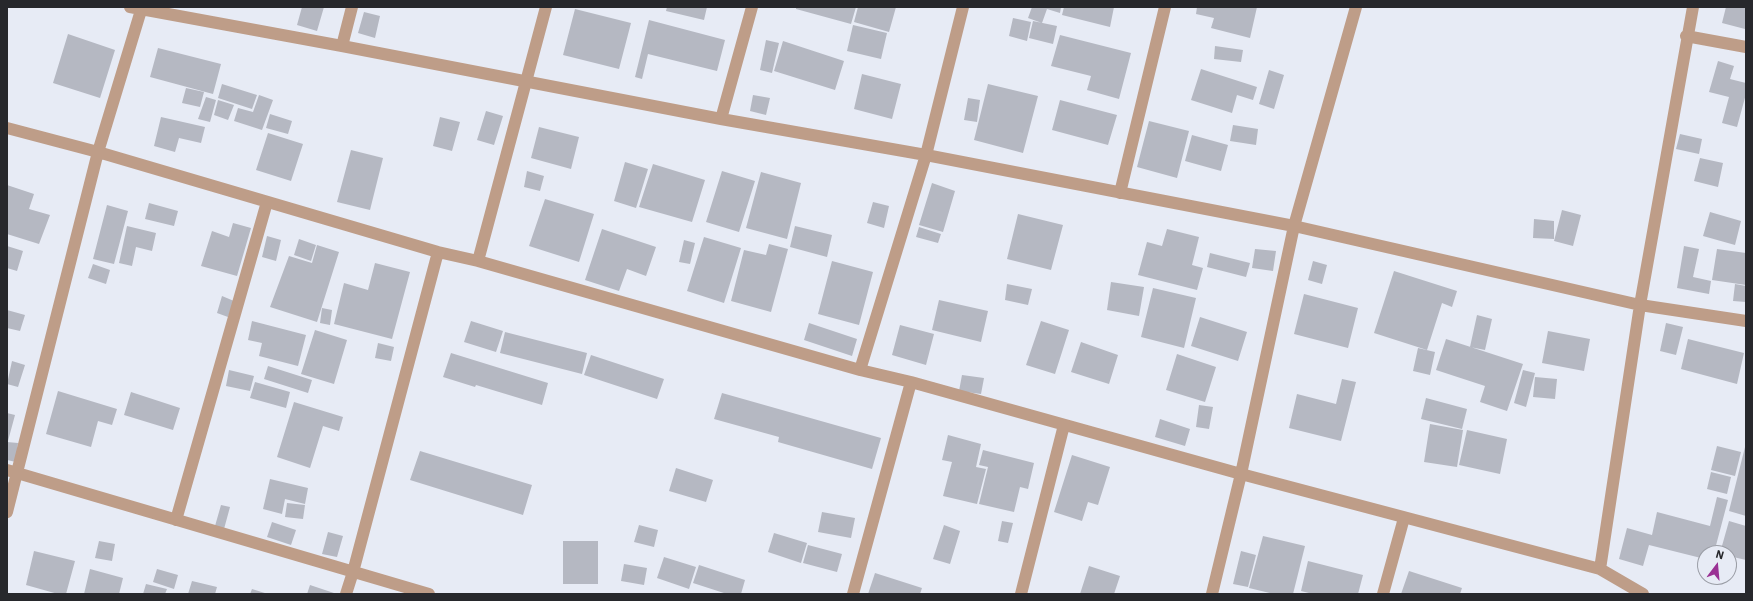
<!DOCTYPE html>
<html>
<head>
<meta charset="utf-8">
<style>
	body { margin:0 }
	#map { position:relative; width:1753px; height:601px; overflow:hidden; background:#e7ebf5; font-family:"IBM Plex Sans",sans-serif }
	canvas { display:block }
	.frame { position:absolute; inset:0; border:8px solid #27282c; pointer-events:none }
	.north { position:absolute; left:1697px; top:545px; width:40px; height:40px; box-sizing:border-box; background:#e7ebf5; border:1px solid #9a9da5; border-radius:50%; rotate:16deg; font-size:11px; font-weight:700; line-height:16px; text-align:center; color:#27282c }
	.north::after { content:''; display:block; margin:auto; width:14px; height:18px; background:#9a3194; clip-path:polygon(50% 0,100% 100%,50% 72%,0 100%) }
</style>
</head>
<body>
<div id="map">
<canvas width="1753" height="601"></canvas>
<div class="frame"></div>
<div class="north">N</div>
</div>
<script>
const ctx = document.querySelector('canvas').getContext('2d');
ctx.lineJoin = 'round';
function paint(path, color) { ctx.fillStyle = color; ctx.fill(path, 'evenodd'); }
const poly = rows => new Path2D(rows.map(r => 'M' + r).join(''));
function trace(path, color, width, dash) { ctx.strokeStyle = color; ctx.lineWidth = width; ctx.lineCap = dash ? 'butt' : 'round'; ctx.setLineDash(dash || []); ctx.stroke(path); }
paint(poly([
	[302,7,324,7,317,31,297,25],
	[667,7,707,7,704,20,666,11],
	[796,7,856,7,851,24,796,9],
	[858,7,896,7,889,32,854,22],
	[1032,7,1061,7,1060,13,1047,9,1042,23,1028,18],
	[1064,7,1114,7,1110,27,1062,15],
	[1197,7,1257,7,1250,38,1211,28,1214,18,1196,14],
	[1726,7,1746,7,1745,29,1722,23],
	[575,9,631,23,619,69,563,55],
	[364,12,380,16,375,38,358,33],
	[1013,18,1031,22,1027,41,1009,36],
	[649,20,725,40,717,71,648,54,642,79,635,77],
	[1033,21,1057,26,1053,44,1029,38],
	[853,25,887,33,881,59,847,51],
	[68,34,115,50,100,98,53,83],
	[1060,35,1131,53,1119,99,1087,90,1091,76,1051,66],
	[766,40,779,43,772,73,760,70],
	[783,41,844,61,835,90,774,71],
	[1215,46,1243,50,1241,62,1214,59],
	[158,48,221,64,213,94,150,77],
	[1718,61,1734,66,1730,79,1746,83,1746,94,1737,127,1722,123,1729,97,1709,92],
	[1201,69,1257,87,1253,100,1237,95,1232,113,1191,100],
	[1269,70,1284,75,1274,109,1259,104],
	[862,74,901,84,892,119,854,109],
	[222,84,257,95,252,109,218,98],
	[988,84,1038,96,1023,153,974,140],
	[186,88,204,92,200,107,182,103],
	[259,95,273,100,262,130,234,121,238,108,253,112],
	[753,95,770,98,766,115,750,111],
	[206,97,216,100,210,122,198,119],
	[968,98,980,100,977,122,964,120],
	[218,100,234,105,228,120,214,115],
	[1060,100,1117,115,1108,145,1052,130],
	[486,111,503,116,494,145,477,140],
	[270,114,292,121,288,134,266,128],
	[161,117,205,127,201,143,179,138,175,152,154,146],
	[440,117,460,122,452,151,433,146],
	[1149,121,1189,131,1177,178,1137,167],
	[1233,125,1258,129,1256,145,1230,141],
	[539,127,579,137,571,169,531,158],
	[268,133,303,144,291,181,256,170],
	[1680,134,1702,139,1699,154,1676,149],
	[1192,135,1228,145,1221,171,1185,161],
	[351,150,383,158,370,210,337,202],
	[1700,158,1723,163,1718,187,1694,181],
	[625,162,648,169,636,208,614,201],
	[653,164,705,180,692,222,639,207],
	[527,171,544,176,540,191,524,187],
	[722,171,755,181,739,232,706,222],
	[761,172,801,183,787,239,746,228],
	[932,183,955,191,943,232,919,225],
	[7,185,34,194,29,209,50,215,39,244,7,234],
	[545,199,594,214,579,262,529,246],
	[873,202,889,206,884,228,867,223],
	[149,203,178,211,174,226,145,219],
	[107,205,128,211,114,264,93,259],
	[1562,210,1581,215,1573,246,1554,241],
	[1710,212,1741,221,1735,245,1703,236],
	[1018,214,1063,225,1051,270,1007,259],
	[1534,219,1554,221,1554,239,1533,238],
	[233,223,251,228,237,276,201,266,212,231,229,237],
	[127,226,156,233,152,251,136,247,132,266,119,263],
	[795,226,832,235,827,257,790,247],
	[919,227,941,234,938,243,916,237],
	[602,229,656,247,646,276,627,269,619,291,585,280],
	[1167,229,1199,237,1192,265,1203,268,1197,290,1138,275,1147,242,1162,246],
	[267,236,281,240,276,261,262,257],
	[704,237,741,248,724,303,687,291],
	[299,239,316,245,311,261,294,255],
	[684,240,695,243,690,264,679,262],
	[769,244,788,249,771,312,731,301,744,250,766,255],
	[317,245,339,252,317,322,270,307,289,256,312,263],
	[7,246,23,251,17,271,7,268],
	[1684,246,1699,249,1693,277,1711,281,1709,294,1677,288],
	[1255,249,1276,251,1273,271,1252,268],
	[1717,249,1746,253,1746,285,1712,280],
	[1210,253,1250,263,1246,277,1207,267],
	[832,261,873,272,859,325,818,314],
	[1313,261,1327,265,1322,284,1308,280],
	[375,263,410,272,392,339,334,324,344,283,368,290],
	[93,264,110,270,106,284,88,278],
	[1394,271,1457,291,1452,307,1442,303,1427,350,1374,333],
	[1111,282,1144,287,1139,316,1107,310],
	[1007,284,1032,289,1028,305,1005,300],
	[1735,284,1746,286,1746,302,1733,301],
	[1153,288,1196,298,1184,348,1141,337],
	[1304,294,1358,308,1348,348,1294,334],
	[222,296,234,301,228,317,217,313],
	[939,300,988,311,981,342,932,330],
	[322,308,332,310,330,325,320,323],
	[7,310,25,315,20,331,7,328],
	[1477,315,1492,319,1485,350,1470,347],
	[1200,317,1247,332,1238,361,1191,346],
	[252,321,306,335,298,366,259,356,262,343,248,340],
	[471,321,503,331,496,352,464,342],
	[1041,321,1069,330,1055,374,1026,365],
	[809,323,857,339,852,356,804,340],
	[1666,323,1683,327,1676,355,1660,351],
	[900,325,934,334,926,365,892,355],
	[315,330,347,340,334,384,301,374],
	[1548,331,1590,339,1584,371,1542,363],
	[505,332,587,353,582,374,500,353],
	[1446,339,1523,364,1507,411,1480,402,1485,386,1436,370],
	[1688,339,1744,353,1737,384,1681,369],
	[1081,342,1118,355,1109,384,1071,372],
	[378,343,394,347,391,361,375,358],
	[1418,348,1435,352,1430,375,1413,371],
	[451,353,548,383,542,405,476,385,475,387,443,377],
	[1177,354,1216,367,1205,402,1166,390],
	[591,355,664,379,657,399,584,375],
	[12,361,25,365,18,387,7,384],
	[268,366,312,380,308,393,264,379],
	[229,370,254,376,250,391,226,386],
	[1523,370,1535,373,1526,407,1514,403],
	[962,375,984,378,981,394,959,391],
	[1535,377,1557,379,1555,399,1533,397],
	[1342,379,1356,382,1341,441,1289,428,1297,394,1336,404],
	[255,382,290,392,286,408,250,398],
	[58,391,117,409,112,425,98,421,91,447,46,434],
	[131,392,180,408,173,430,124,415],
	[722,393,881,438,872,469,778,442,779,437,714,419],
	[1426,398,1467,409,1462,429,1421,419],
	[294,402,343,417,339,431,323,426,310,468,277,457],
	[1199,405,1213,407,1209,429,1196,427],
	[7,413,15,415,8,441,7,441],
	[1160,419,1190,429,1185,446,1155,437],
	[1430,424,1463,430,1457,467,1424,462],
	[1467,430,1507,439,1500,474,1459,465],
	[948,435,981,444,976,467,986,469,977,504,943,496,952,462,942,460],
	[7,442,18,443,16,462,7,460],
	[1717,446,1741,452,1735,476,1711,470],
	[1745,447,1746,447,1746,516,1729,511],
	[983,450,1034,463,1028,489,1020,487,1014,512,979,504,988,467,979,465],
	[420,451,532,485,523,515,410,480],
	[1072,455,1110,467,1098,505,1088,502,1082,521,1054,512],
	[676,468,713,480,706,502,669,491],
	[1711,472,1731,477,1727,494,1707,489],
	[270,479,308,488,305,504,285,499,282,514,263,509],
	[1717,497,1728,500,1714,553,1705,553,1705,559,1649,545,1643,566,1619,559,1627,528,1652,535,1657,512,1710,526],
	[287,503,305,505,303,519,285,517],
	[221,505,230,507,224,529,215,526],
	[822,512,855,518,851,538,818,532],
	[1002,521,1013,523,1008,543,998,541],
	[1729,521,1746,526,1746,560,1729,556,1729,553,1720,553],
	[272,522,296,530,291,545,267,537],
	[639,525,658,530,654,547,634,542],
	[944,525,960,531,950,564,933,559],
	[328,532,343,536,337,557,322,554],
	[774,533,807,543,801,563,768,552],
	[1263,536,1305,546,1293,594,1274,594,1249,588],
	[99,541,115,544,112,561,95,558],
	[563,541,598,541,598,584,563,584],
	[808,545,842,554,837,572,803,563],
	[34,551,75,561,66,594,58,594,26,585],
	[1241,551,1256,555,1248,587,1233,584],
	[664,557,696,567,689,589,657,578],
	[1308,561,1363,575,1358,594,1313,594,1301,591],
	[624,564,647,568,644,585,621,581],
	[699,565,745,580,741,594,727,594,693,583],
	[1089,566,1120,576,1114,594,1080,594],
	[90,569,123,578,119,594,84,594],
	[157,569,178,575,174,589,153,582],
	[1409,571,1462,588,1460,594,1401,594],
	[875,573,922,588,920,594,868,594],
	[192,581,217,587,215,594,188,594],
	[146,584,167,589,165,594,143,594],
	[310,585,337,594,307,594],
	[252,589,268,594,250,594]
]), '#b5b8c2');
trace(poly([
	[130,7,342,46,721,119,926,155,1294,226,1640,305,1746,321],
	[1686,36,1746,47],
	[342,46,352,7],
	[721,119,752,7],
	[7,128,98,152,438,252,478,261,860,370,911,382,1241,474,1600,569,1643,594],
	[1120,193,1165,7],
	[478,261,546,7],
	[860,370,926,155,963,7],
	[7,470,429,594],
	[7,512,98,152,142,7],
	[176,520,267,202],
	[1600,569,1640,305,1693,7],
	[346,594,353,572,438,252],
	[853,594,911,382],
	[1021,594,1064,425],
	[1212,594,1241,474,1294,226,1356,7],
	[1383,594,1404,518]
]), '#be9d88', 12);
</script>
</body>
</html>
